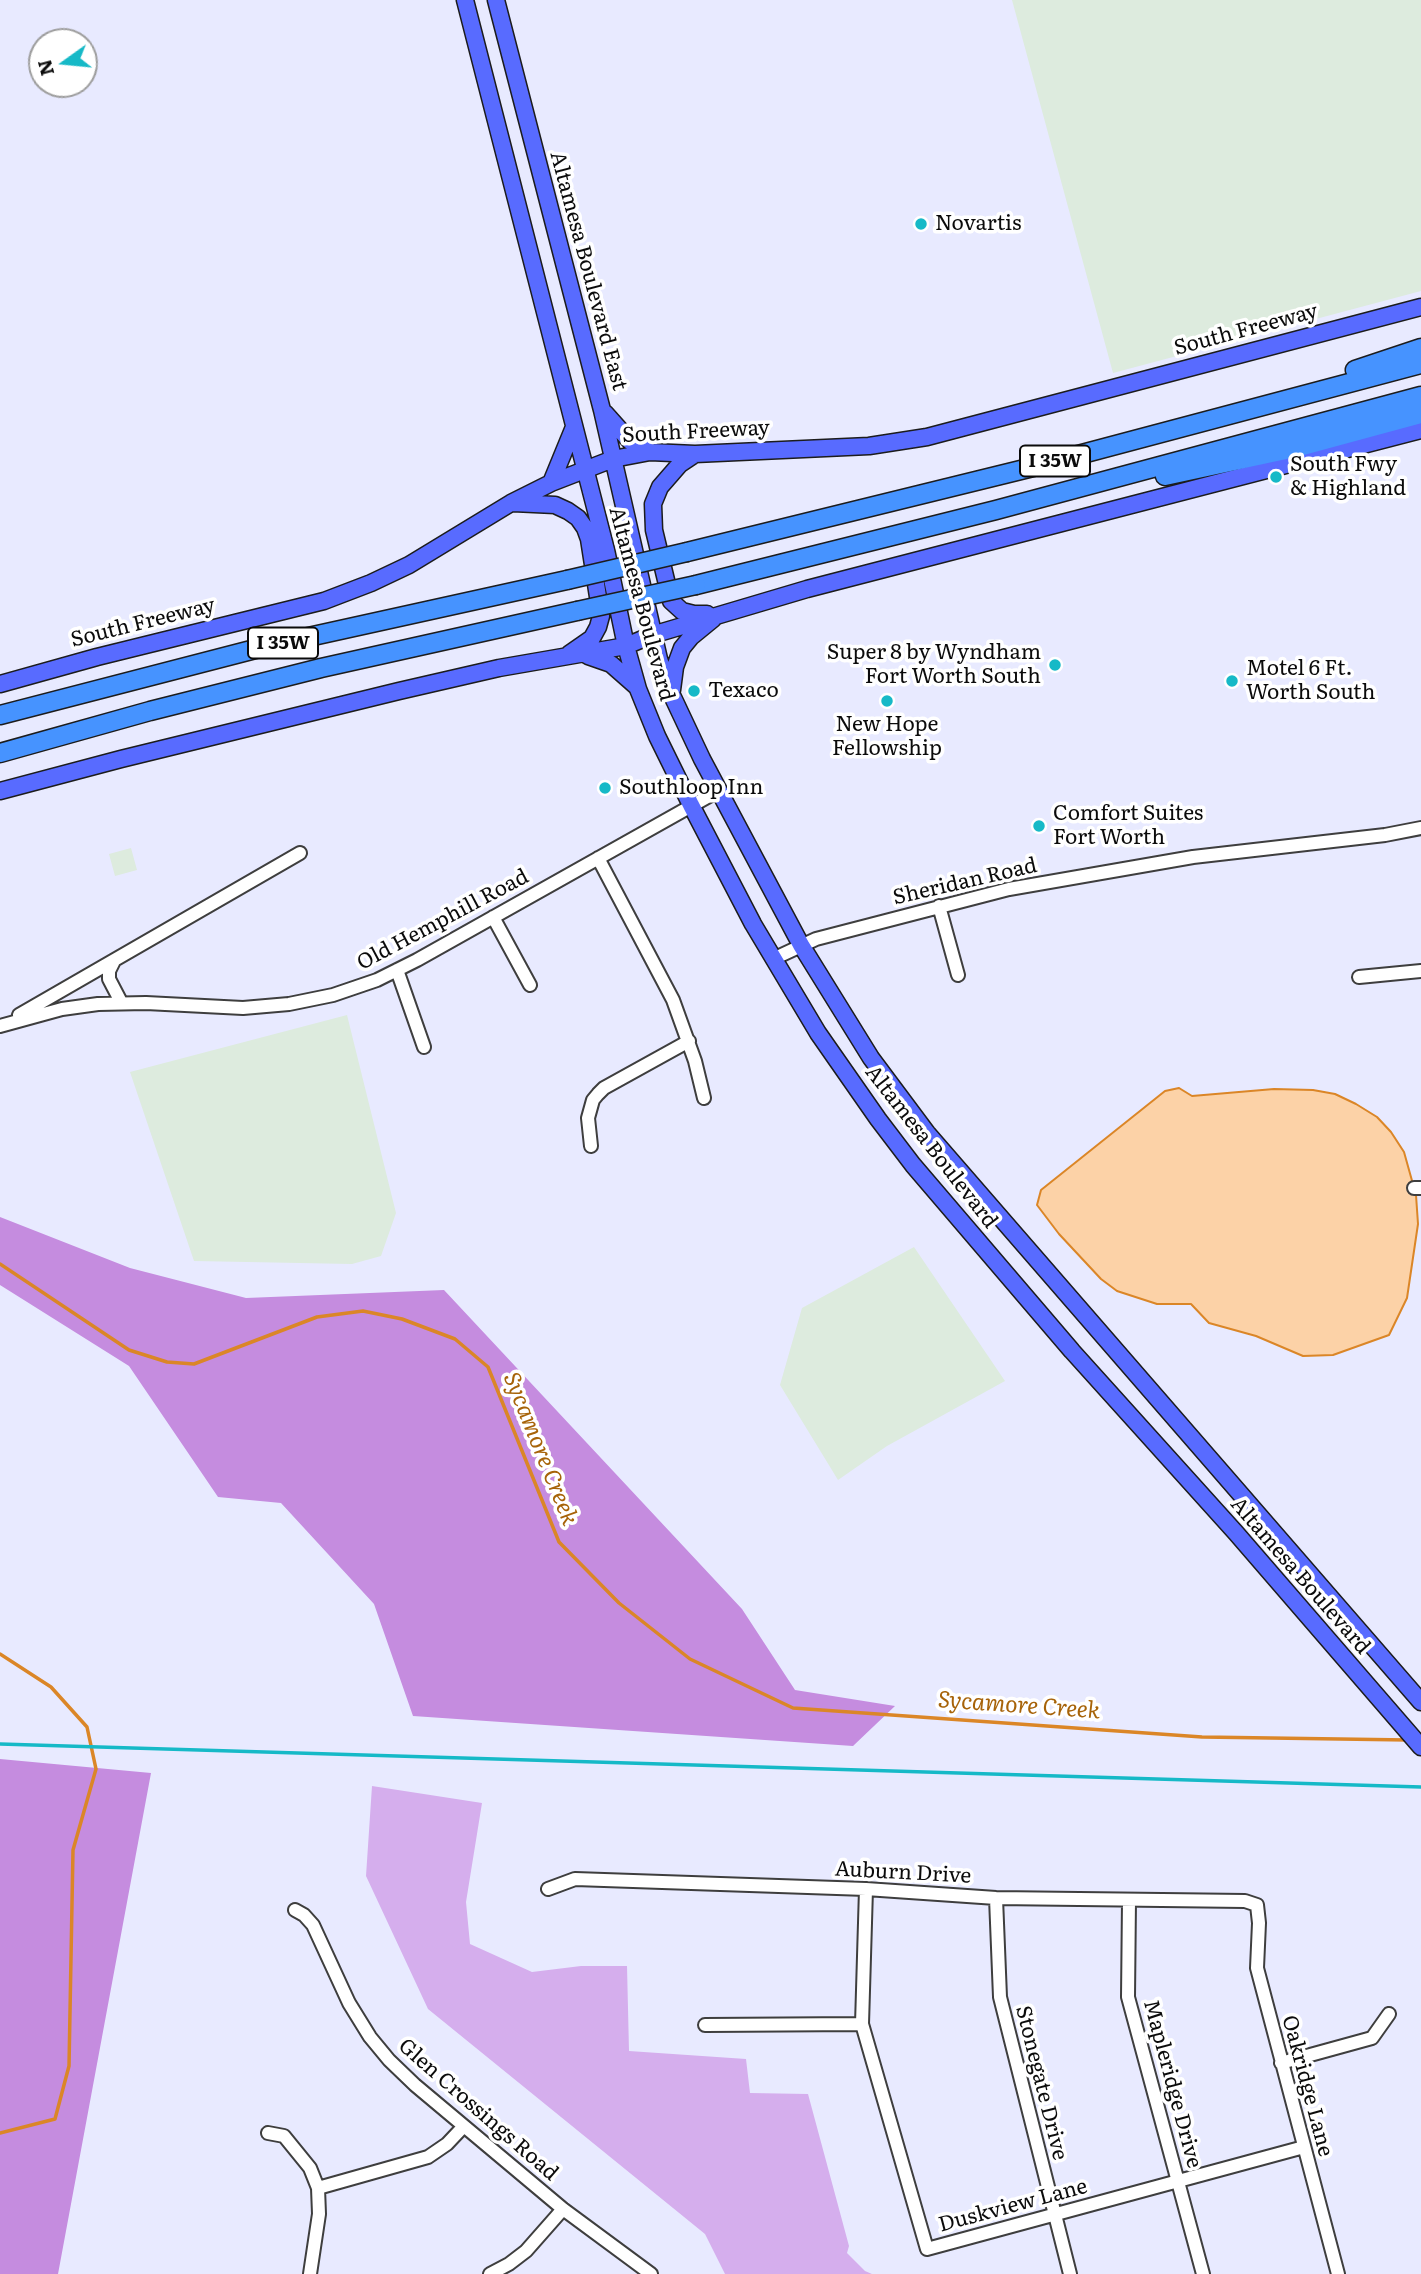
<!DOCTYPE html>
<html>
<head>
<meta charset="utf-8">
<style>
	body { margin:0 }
	#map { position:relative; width:1421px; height:2274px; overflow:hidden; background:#e8eaff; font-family:Literata,serif }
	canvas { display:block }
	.north { position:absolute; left:28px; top:28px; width:70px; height:70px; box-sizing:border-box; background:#fff; border:2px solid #9d9d9d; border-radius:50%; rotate:255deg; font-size:19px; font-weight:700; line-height:28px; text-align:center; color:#0b0b0b }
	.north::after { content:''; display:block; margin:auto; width:24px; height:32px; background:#16b9c7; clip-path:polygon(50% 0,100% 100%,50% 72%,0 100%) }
</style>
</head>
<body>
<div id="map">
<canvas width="1421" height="2274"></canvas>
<div class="north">N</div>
</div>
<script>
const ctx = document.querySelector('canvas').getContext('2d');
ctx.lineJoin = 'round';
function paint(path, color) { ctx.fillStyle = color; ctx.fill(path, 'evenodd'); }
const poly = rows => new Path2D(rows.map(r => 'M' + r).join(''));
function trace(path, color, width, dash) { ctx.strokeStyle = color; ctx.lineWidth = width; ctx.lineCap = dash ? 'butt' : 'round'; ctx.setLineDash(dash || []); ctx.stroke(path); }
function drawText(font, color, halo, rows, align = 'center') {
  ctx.font = font + ' Literata,serif'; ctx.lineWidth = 7; ctx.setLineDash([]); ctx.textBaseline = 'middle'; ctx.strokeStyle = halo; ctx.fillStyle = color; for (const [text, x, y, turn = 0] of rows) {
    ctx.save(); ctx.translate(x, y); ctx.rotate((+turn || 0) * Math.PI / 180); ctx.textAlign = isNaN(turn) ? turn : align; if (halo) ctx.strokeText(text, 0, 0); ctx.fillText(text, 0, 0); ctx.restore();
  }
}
paint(poly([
	[1012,0,1421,0,1421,291,1113,373],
	[131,848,137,870,115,876,109,854],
	[347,1015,396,1213,381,1256,352,1264,194,1261,130,1072],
	[914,1247,1005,1381,887,1446,838,1480,780,1385,802,1308]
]), '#ddebde');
paint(poly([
	[372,1786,482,1803,466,1902,470,1944,532,1972,581,1966,627,1966,629,2051,746,2059,750,2093,808,2094,849,2246,847,2253,865,2271,872,2274,725,2274,705,2234,428,2009,366,1876]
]), '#d5aeed');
paint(poly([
	[0,1217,130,1268,246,1298,444,1290,742,1609,795,1690,895,1706,853,1746,413,1716,374,1604,281,1503,218,1497,129,1366,0,1285],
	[0,1759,151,1773,58,2274,0,2274]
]), '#c58cdf');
const water = poly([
	[1179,1088,1192,1096,1274,1089,1313,1090,1335,1094,1356,1104,1377,1117,1391,1132,1404,1152,1416,1195,1418,1224,1407,1298,1389,1335,1333,1355,1303,1356,1256,1336,1209,1323,1191,1304,1157,1304,1117,1291,1101,1279,1059,1234,1037,1205,1041,1190,1165,1091,1179,1088]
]);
paint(water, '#fcd2a7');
trace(water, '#db8627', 2);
trace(poly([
	[0,1264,129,1350,167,1362,194,1364,317,1317,363,1311,402,1319,455,1339,488,1367,559,1542,619,1603,690,1659,793,1708,1202,1737,1408,1740],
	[0,1654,51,1687,87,1727,96,1769,73,1850,69,2066,55,2119,0,2133]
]), '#db8627', 3.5);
const minor = poly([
	[598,858,673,1000,695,1061,704,1098],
	[939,906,958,975],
	[493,917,530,985],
	[773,959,816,939,1009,889,1193,857,1385,835,1421,828],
	[114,961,109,971,109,979,121,1002],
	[397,970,424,1047],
	[1359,977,1421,971],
	[19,1015,300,853],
	[0,1026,62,1009,98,1004,146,1003,243,1008,289,1004,333,995,377,980,417,960,718,791],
	[591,1146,588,1118,593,1100,598,1094,604,1088,689,1041],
	[1414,1188,1421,1188],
	[548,1889,575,1879,866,1889,996,1898,1245,1901,1257,1905,1259,1923,1257,1968,1338,2274],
	[866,1889,862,2024,927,2249,1304,2147],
	[996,1898,1000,1997,1070,2274],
	[1129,1901,1128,1997,1203,2274],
	[295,1910,304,1915,313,1925,349,2003,370,2037,389,2060,415,2085,563,2209,651,2274],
	[705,2025,862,2024],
	[1281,2063,1372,2038,1389,2014],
	[268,2133,284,2136,310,2168,318,2188,319,2214,310,2274],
	[318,2188,428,2157,447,2144,464,2126],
	[490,2274,509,2264,526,2251,563,2209]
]);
const major = poly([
	[465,0,606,550,626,646,638,689,657,736,691,805,753,924,818,1033,878,1119,913,1165,1072,1351,1236,1533,1421,1747],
	[496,0,602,410,659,659,669,689,702,759,801,945,871,1058,927,1133,1421,1702],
	[605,413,630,441,650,452],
	[695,454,680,464,660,487,653,504,654,530,671,601,682,611,694,614,707,614],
	[551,483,574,427],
	[513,503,555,505,568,511,578,518,585,528,589,539,601,616,598,627,592,638,569,654],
	[588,656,611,664,636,686],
	[0,684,97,657,324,601,371,583,409,565,511,503,551,483,613,459,650,452,695,454,869,446,927,437,1421,307],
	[672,690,675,667,682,648,691,637,713,619],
	[0,791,121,759,399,691,499,668,626,646,652,635,807,589,1421,430]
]);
const highway = poly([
	[1355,370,1421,348],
	[1165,476,1295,448,1421,414],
	[687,552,1033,467,1421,364],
	[696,585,996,510,1421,396],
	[0,715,263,647,567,580],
	[0,753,150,711,321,668,577,611]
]);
trace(minor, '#3e3e3e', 16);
trace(major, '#1c1c1c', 19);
trace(highway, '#1c1c1c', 21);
trace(minor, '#fff', 12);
trace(major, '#586bff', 16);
trace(highway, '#4693ff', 18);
trace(poly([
	[0,1744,1421,1787]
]), '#16b9c7', 3.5);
const highwayBridge = poly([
	[567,580,687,552],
	[577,611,696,585]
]);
trace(highwayBridge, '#1c1c1c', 21, []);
trace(highwayBridge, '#4693ff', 18);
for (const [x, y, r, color] of [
	[921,224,7,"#16b9c7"],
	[1276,477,7,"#16b9c7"],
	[1055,665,7,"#16b9c7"],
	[1232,681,7,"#16b9c7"],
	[694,691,7,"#16b9c7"],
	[887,701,7,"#16b9c7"],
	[605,788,7,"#16b9c7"],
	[1039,826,7,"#16b9c7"]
]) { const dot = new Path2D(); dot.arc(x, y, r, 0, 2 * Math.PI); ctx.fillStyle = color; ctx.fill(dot); trace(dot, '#fff', 2.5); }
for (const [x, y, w] of [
	[1055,461,70],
	[283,643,70]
]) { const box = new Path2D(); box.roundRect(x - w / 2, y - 15.5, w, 31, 5); ctx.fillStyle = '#fff'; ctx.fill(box); trace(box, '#0b0b0b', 2); }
drawText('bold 19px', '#0b0b0b', null, [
	["I 35W",1055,461],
	["I 35W",283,643]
]);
drawText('21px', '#0b0b0b', '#fff', [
	["Novartis",935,224],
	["South Fwy",1290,465],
	["& Highland",1290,489],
	["Super 8 by Wyndham",1041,653,"right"],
	["Fort Worth South",1041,677,"right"],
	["Motel 6 Ft.",1246,669],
	["Worth South",1246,693],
	["Texaco",708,691],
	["New Hope",887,725,"center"],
	["Fellowship",887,749,"center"],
	["Southloop Inn",619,788],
	["Comfort Suites",1053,814],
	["Fort Worth",1053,838]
], 'left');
drawText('21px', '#0b0b0b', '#fff', [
	["Altamesa Boulevard East",588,271,75],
	["South Freeway",1246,330,-15],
	["South Freeway",696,432,-3],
	["Altamesa Boulevard",641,604,75],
	["South Freeway",143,623,-14],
	["Sheridan Road",965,882,-13],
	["Old Hemphill Road",443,920,-28],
	["Altamesa Boulevard",931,1147,52],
	["Altamesa Boulevard",1300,1576,49],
	["Auburn Drive",903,1873,3],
	["Stonegate Drive",1041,2083,76],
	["Mapleridge Drive",1172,2084,75],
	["Oakridge Lane",1307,2086,75],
	["Glen Crossings Road",478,2110,41],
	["Duskview Lane",1013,2206,-15]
]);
drawText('italic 23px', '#a76309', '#fff', [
	["Sycamore Creek",540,1449,68],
	["Sycamore Creek",1019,1706,4]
]);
</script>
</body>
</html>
